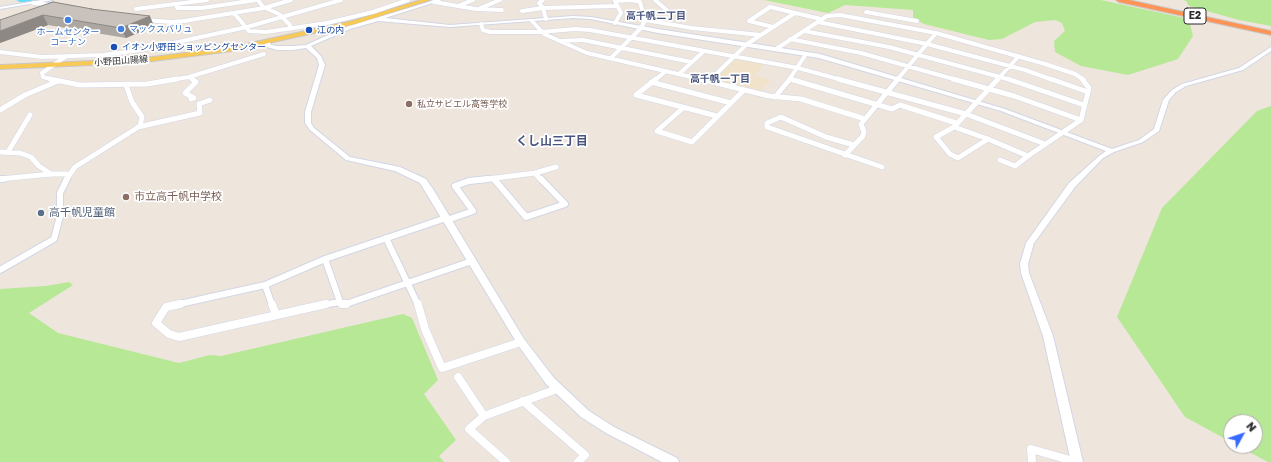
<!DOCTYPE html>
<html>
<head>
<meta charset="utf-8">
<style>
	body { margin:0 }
	#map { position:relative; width:1271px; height:462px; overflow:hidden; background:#eee5dc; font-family:"Golos Text",sans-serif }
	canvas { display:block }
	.north { position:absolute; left:1223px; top:414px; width:40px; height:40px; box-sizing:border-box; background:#fff; border:1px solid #aaa; border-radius:50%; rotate:50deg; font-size:11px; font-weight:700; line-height:16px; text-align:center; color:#2b2b2b }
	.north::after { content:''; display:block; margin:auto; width:14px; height:18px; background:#386aff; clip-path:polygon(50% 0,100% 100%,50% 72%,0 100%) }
</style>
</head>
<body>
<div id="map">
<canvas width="1271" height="462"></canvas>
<div class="north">N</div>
</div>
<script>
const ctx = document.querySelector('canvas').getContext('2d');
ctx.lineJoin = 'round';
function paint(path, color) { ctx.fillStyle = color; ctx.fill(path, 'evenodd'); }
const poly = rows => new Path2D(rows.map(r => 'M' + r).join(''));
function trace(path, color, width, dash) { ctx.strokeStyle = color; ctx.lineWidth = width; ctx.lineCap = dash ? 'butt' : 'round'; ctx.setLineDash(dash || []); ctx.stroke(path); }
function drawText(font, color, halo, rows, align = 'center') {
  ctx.font = font + ' "Golos Text","Noto Sans JP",sans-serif'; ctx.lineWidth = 3.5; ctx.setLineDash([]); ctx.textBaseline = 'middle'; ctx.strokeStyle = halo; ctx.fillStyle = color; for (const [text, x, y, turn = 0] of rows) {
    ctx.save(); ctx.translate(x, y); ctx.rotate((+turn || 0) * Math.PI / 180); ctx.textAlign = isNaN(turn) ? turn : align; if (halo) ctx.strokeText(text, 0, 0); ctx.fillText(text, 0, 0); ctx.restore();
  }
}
paint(poly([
	[736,58,765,63,755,76,771,80,760,92,714,80]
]), '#f0e2cb');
paint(poly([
	[764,0,1101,0,1189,19,1193,36,1178,59,1128,75,1081,66,1055,52,1054,41,1065,31,1062,23,1055,20,1035,22,1002,39,989,40,924,24,913,18,913,10,845,5,828,13],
	[1182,0,1271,0,1271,26,1239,20,1189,6,1186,1],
	[1271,106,1271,462,1268,462,1238,446,1255,446,1255,422,1231,422,1231,442,1185,417,1117,317,1162,208,1257,111],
	[69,282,73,285,29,313,58,333,179,363,210,355,221,356,403,314,412,318,438,380,424,394,456,440,439,456,444,462,0,462,0,289,46,286]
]), '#b7e896');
paint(poly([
	[16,0,39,0,51,2,55,4,51,6,20,2,16,0]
]), '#69daf6');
const minorFar3 = poly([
	[258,0,263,7,279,14,290,25,290,29],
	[543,0,539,3,543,8,546,19],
	[655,0,669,12],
	[434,2,476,9,502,10],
	[33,3,51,5],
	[177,4,177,8,202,8,256,0],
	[458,6,473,0],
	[136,9,207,0],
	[478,9,500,0],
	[522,11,543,8,617,6],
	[866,12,917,21],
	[234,13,249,31,266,32,327,23,373,12,408,0],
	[145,20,171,22,184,21,264,8,291,0],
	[645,20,692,28,761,35],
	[532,21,544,34,587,53,704,80],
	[818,22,927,44,1025,70,1053,80],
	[615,23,621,13,616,3],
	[481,24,483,30,490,32,541,32,575,29,590,30,798,68,842,80],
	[773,27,749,21,770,7,821,19],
	[804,31,889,47,1011,80],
	[790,39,861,53,957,80],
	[561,41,583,40,691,62],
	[776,49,827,16,840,15,936,33,1045,64,1075,74,1084,80],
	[0,52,42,57,103,55,141,50,247,27,341,0],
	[611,58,641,28,645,20,640,2,632,0,615,1],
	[679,74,704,51],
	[189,77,193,80],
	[790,79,793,80],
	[54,80,43,77,42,73,65,57],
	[171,80,189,77,264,54],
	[655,80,666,71],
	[710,80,747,44,795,13],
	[789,80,806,54],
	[897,80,936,33],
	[997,80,1019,56]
]);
const minorFar2 = poly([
	[50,79,80,85,147,84,177,79],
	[656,79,636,95,717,116],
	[700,79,769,96,801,99,865,119],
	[790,79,892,109,900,105,956,123],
	[838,79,966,114,1045,144],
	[953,79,1014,96,1081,120],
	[1008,79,1084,105],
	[1051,79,1088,92],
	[709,81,711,79],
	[651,82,731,103],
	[775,97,790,79],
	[191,99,194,98,185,93,196,82,192,79],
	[683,108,657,131,692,142,744,90],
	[0,110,25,95,58,81],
	[138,127,200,113,199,104,210,100],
	[954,127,988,139,1028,156,1081,120,1089,88,1082,79],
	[988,139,958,158,950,154,936,137,954,127,998,79],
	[854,145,826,137,781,117,767,123,767,127,882,167],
	[0,152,20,153,31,157,39,166,51,174],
	[8,152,30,115],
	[845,155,863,136,864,132,861,124,898,79],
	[1000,160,1015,166,1028,156],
	[535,173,541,180],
	[493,178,494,180],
	[0,179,51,174,69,174],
	[66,180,75,167,140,126,142,117,132,102,126,85],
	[480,180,535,173,556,167]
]);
const minorFar1 = poly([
	[0,179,3,179],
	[494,179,526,217,565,204,541,179],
	[447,220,473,211,455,186,469,181,488,179],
	[386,238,418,305],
	[325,259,340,302],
	[0,270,54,239,60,216,60,193,67,179],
	[265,285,272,305],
	[175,305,265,285,325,259,446,218],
	[322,305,340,302,343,305,472,261]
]);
const minor = poly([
	[180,304,166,307,156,323,169,334,179,337,326,304],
	[272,304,276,315],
	[342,304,346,304],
	[418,304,425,329,442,368,521,342],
	[458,377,484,416,557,389],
	[523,401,585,455,578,462],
	[484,416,469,429,506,462],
	[1032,462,1031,449,1077,462]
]);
const tertiary = poly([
	[42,0,53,0,0,9,0,7,42,0],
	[435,0,442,0,385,18,450,25,573,16,591,17,658,29,820,54,1005,109,1112,149,1139,140,1154,129,1163,100,1172,90,1182,84,1239,68,1271,47,1271,51,1243,70,1186,86,1176,92,1169,100,1159,131,1143,142,1114,152,1103,158,1075,187,1034,243,1028,264,1029,273,1053,336,1083,462,1071,462,1043,336,1021,273,1020,264,1026,243,1069,183,1099,156,1106,151,1001,111,819,58,658,33,591,19,573,18,450,27,378,21,350,29,311,46,321,56,325,65,311,112,311,123,314,128,350,157,400,167,426,179,433,189,524,339,554,378,589,411,614,427,677,458,679,462,662,462,606,433,581,417,546,384,518,345,420,183,395,171,346,160,310,130,305,123,305,112,319,65,317,58,306,48,293,50,277,50,267,47,264,41,269,40,271,45,277,46,293,46,306,45,346,27,435,0]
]);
const primary = poly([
	[421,0,430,0,355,24,232,51,137,63,0,69,0,65,137,59,232,47,352,21,421,0]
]);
const motorway = poly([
	[1116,0,1129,0,1271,31,1271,35,1119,2,1116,0]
]);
trace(minorFar3, '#d2d6e5', 5);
trace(minorFar2, '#d2d6e5', 6);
trace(minorFar1, '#d2d6e5', 8);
trace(minor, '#d2d6e5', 9);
trace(tertiary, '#d2d6e5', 2);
trace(primary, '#c8c8c8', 2);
trace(motorway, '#c8c8c8', 2);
trace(minorFar3, '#fff', 4);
trace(minorFar2, '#fff', 5);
trace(minorFar1, '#fff', 6);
trace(minor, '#fff', 8);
paint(tertiary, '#fff');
paint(primary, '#f9c956');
paint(motorway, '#ff9456');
paint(poly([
	[53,2,92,9,93,9,154,26,126,38,48,25,0,43]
]), '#ada7a2');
paint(poly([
	[43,15,48,25,0,43,0,31],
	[150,16,154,26,126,38,121,28]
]), '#8d8884');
const building = poly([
	[53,2,92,9,91,9,150,16,121,28,43,15,0,31,0,20,53,2]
]);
paint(building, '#c9c2bc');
trace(building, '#8d8884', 1);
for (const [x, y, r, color] of [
	[68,20,4,"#3f7fe0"],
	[121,29,4,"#3f7fe0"],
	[309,30,4,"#1a4fb4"],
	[114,47,4,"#1a4fb4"],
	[409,104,4,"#8d6e63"],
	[126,197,4,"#8d6e63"],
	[41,213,4,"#5c6f8a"]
]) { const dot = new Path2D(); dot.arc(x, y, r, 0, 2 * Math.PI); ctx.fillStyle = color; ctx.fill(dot); trace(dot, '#fff', 1.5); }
drawText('9px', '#366cbe', '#fff', [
	["マックスバリュ",129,29],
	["ホームセンター",68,32,"center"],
	["コーナン",68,42,"center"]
], 'left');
drawText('9px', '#164399', '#fff', [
	["江の内",317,30],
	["イオン小野田ショッピングセンター",122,47]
], 'left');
drawText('9px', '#2b2b2b', '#fff', [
	["小野田山陽線",121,61,-4]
]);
drawText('9px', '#785e54', '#fff', [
	["私立サビエル高等学校",417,104]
], 'left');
drawText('bold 10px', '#48567f', '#fff', [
	["高千帆二丁目",656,16],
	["高千帆一丁目",720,79]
]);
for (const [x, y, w] of [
	[1195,16,22]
]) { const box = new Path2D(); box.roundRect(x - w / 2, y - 8, w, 16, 3); ctx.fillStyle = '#fff'; ctx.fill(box); trace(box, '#2b2b2b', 1); }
drawText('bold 10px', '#2b2b2b', null, [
	["E2",1195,16]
]);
drawText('11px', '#785e54', '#fff', [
	["市立高千帆中学校",134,197]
], 'left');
drawText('11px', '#4e5e75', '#fff', [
	["高千帆児童館",49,213]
], 'left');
drawText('bold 12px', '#48567f', '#fff', [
	["くし山三丁目",552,141]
]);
</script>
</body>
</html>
